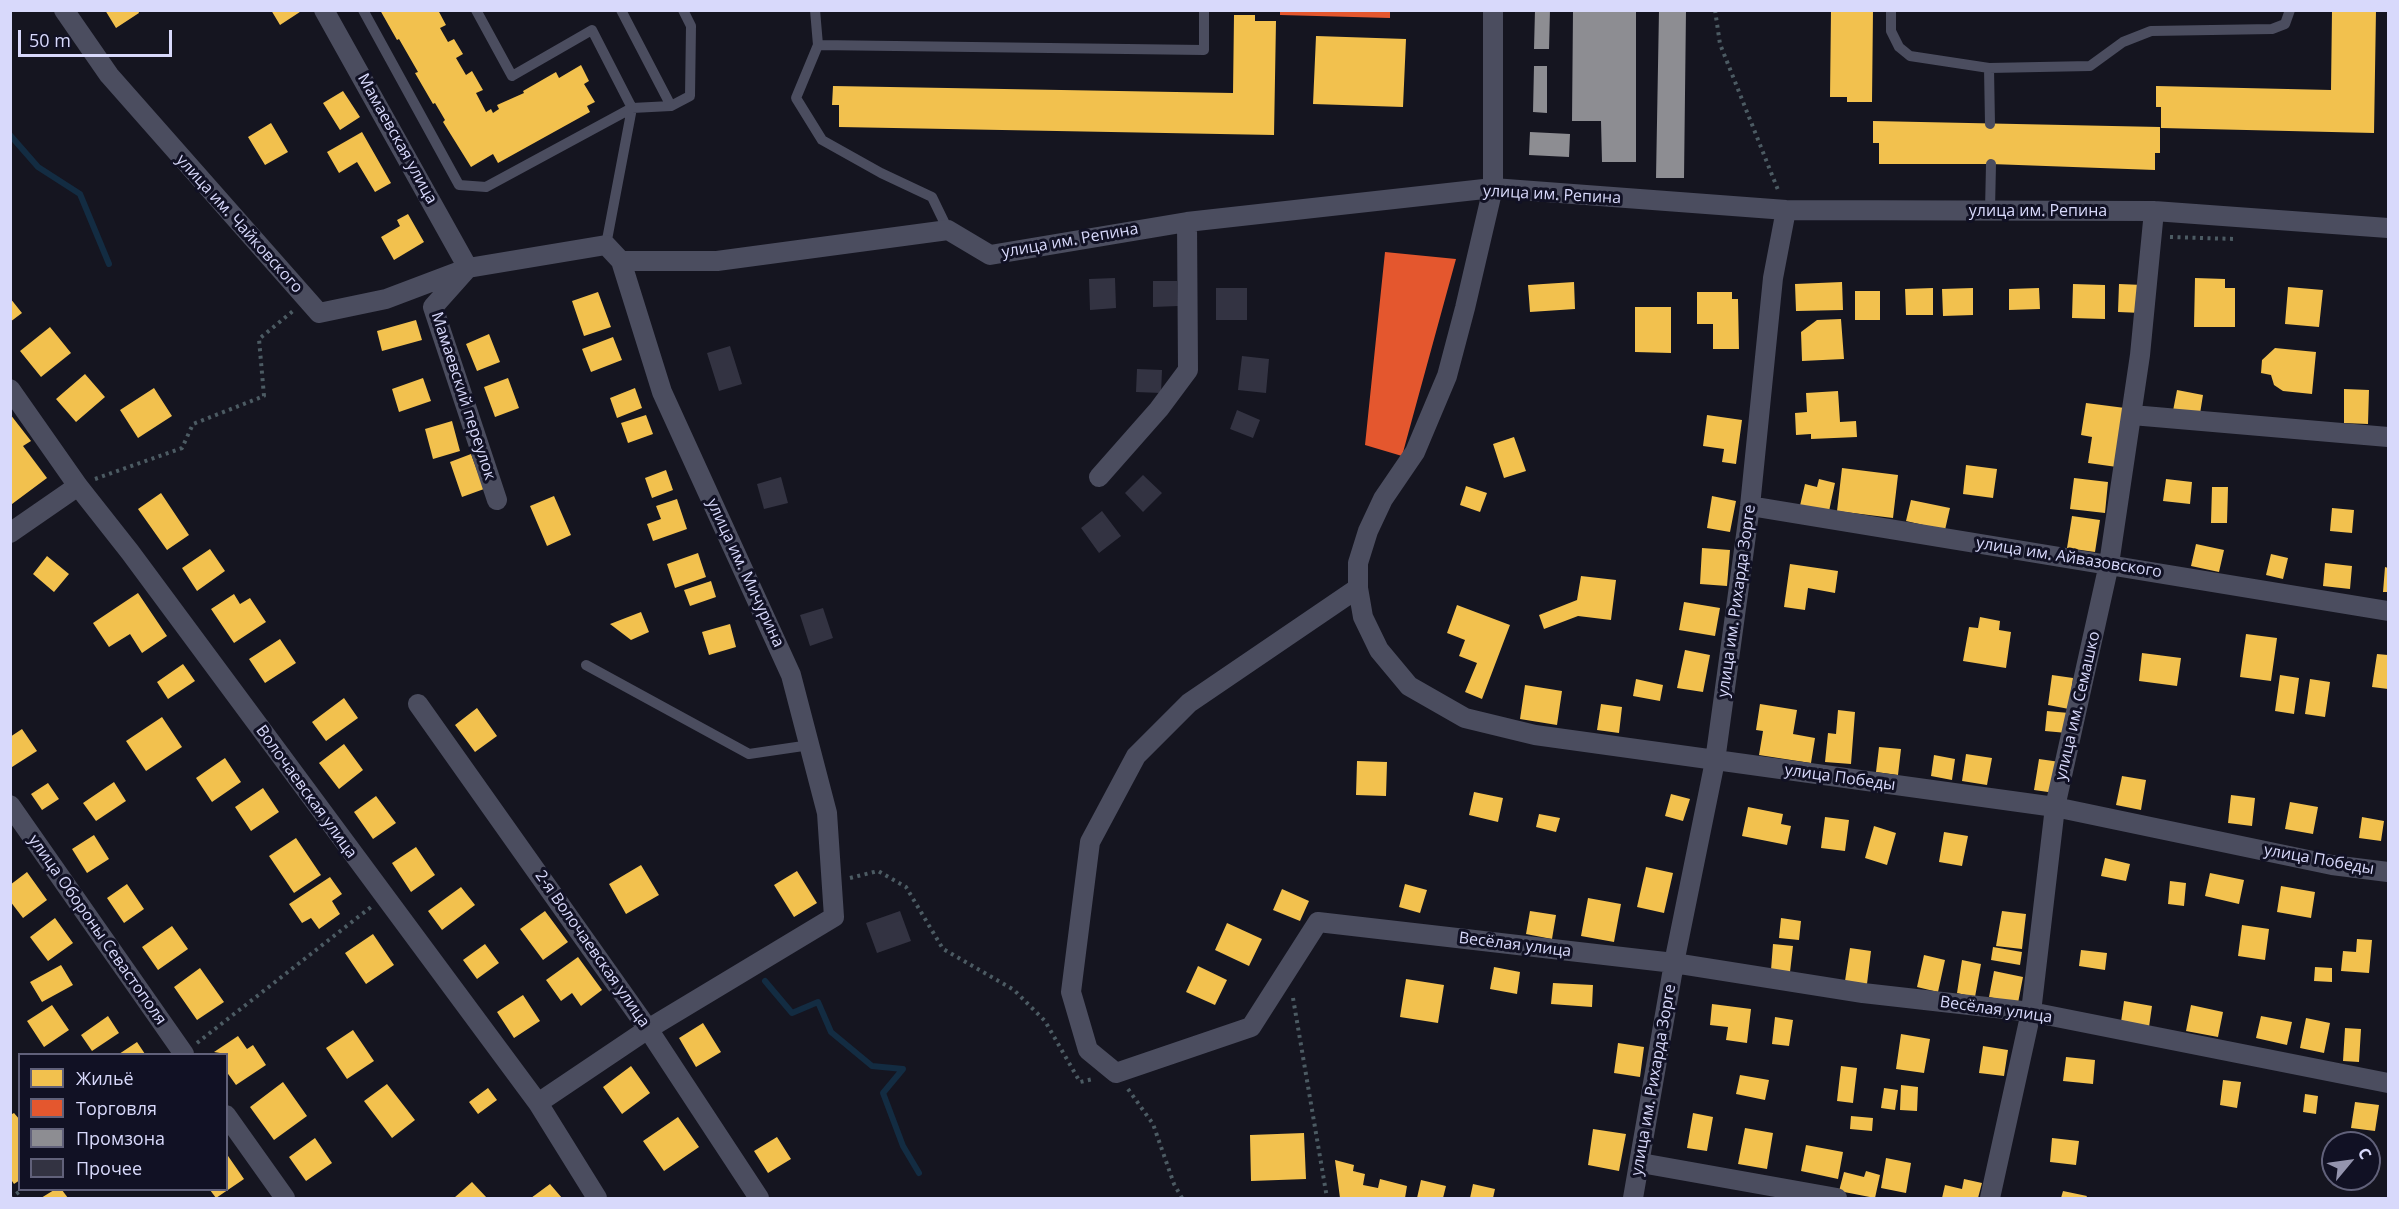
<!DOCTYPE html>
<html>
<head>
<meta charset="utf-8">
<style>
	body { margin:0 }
	#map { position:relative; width:2399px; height:1209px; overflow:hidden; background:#151520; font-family:"Open Sans",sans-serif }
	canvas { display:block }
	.frame { position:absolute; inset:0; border:12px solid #d8d9fb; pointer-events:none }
	.legend { position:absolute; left:18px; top:1053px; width:210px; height:138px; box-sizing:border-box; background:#111124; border:2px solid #61617a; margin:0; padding:8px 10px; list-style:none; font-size:18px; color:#d8d9fb }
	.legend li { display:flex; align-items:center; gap:12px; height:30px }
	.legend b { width:30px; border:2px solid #61617a }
	.north { position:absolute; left:2321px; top:1131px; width:60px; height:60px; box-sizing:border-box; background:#111124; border:2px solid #61617a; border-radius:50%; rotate:61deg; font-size:16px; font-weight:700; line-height:24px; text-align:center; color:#d8d9fb }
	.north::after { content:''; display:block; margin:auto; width:21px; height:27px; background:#9494ae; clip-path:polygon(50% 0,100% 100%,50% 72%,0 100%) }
	.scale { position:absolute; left:18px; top:30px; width:154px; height:27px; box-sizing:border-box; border:3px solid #d8d9fb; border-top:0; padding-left:8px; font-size:18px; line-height:21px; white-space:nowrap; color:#d8d9fb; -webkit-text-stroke:4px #111124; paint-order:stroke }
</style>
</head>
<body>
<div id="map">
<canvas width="2399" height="1209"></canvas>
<div class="frame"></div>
<ul class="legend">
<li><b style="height:16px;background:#f2c14e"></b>Жильё</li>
<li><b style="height:16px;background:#e4572e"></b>Торговля</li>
<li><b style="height:16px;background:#8d8d92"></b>Промзона</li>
<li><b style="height:16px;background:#333342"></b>Прочее</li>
</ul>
<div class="north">С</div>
<div class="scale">50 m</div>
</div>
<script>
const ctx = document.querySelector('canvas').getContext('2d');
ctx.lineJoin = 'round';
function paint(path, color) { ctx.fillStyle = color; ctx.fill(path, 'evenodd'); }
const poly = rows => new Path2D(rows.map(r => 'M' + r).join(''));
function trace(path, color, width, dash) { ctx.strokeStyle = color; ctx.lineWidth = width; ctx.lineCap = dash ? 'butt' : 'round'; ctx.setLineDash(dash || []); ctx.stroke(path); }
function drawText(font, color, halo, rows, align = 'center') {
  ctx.font = font + ' "Open Sans",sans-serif'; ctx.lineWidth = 6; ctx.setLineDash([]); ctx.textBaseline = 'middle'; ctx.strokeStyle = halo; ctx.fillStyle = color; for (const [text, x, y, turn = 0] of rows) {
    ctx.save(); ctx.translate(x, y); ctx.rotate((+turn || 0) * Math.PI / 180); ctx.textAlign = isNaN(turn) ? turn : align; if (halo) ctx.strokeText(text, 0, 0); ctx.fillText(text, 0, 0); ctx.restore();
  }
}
paint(poly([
	[105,10,138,10,139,13,116,28],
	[271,10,303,10,280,25],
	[380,10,438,10,446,25,440,28,448,42,454,39,463,54,456,58,466,75,472,71,483,90,476,93,486,112,491,109,493,113,499,109,497,105,524,93,523,91,556,72,559,78,581,65,589,81,584,84,595,102,587,106,590,112,498,163,493,154,471,167,443,122,445,120,435,103,433,104,415,73,418,72,399,39,397,40],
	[1831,10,1873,10,1872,102,1847,102,1847,97,1830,97],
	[2332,10,2376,10,2374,133,2161,128,2161,107,2156,107,2156,86,2331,90],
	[1234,15,1255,15,1255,21,1276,21,1274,135,839,127,839,105,832,105,833,86,1233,93],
	[1316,36,1406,39,1403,107,1313,104],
	[343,91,360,117,340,130,323,103],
	[1873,121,2160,127,2160,153,2155,153,2155,170,1991,164,1879,164,1879,143,1873,143],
	[271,123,288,152,265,165,248,137],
	[362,132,391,183,375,192,357,162,339,173,327,152],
	[408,214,424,242,394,260,381,237,400,226,397,220],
	[2195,278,2225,279,2225,288,2235,288,2235,327,2194,327],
	[1574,282,1575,309,1530,312,1528,285],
	[1842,282,1843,310,1796,311,1795,284],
	[2073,284,2105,285,2105,319,2072,318],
	[2119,284,2143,285,2142,313,2118,312],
	[2288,287,2323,290,2319,327,2285,324],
	[1933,288,1933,315,1906,315,1905,289],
	[1973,288,1973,315,1943,316,1942,289],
	[2039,288,2040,309,2009,310,2009,289],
	[1855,291,1880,291,1880,320,1855,320],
	[598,292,611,327,584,336,572,301],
	[1697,292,1732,292,1732,299,1738,299,1739,349,1713,349,1713,324,1697,324],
	[10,298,22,313,10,322],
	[1635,307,1671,307,1671,353,1635,352],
	[1841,319,1844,359,1802,361,1801,332,1817,320],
	[416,320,422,340,382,351,377,331],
	[50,327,71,353,41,377,20,351],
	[489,334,500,362,477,371,466,344],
	[613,337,622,360,591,372,582,349],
	[2275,348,2316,352,2312,394,2283,391,2274,385,2271,375,2261,373,2262,360],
	[85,374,105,397,76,422,56,399],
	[423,378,431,401,399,412,392,389],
	[508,378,519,408,495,417,484,387],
	[154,388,172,416,138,438,120,410],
	[635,388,642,408,617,418,610,398],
	[2344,389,2369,390,2368,424,2344,423],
	[2177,390,2203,395,2199,420,2172,416],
	[1838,391,1840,422,1856,421,1857,437,1811,439,1811,434,1796,435,1795,413,1807,412,1806,393],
	[2086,403,2125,408,2117,467,2088,463,2092,437,2081,435],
	[10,414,31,441,23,446,47,478,12,504],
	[646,415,653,434,628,443,621,423],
	[1707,415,1742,420,1736,464,1722,462,1724,449,1703,446],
	[452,421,460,451,433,459,425,429],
	[1514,437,1526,471,1504,478,1493,444],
	[471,454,484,489,462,497,450,462],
	[1966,465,1997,469,1993,498,1963,494],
	[1842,468,1898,475,1893,518,1837,511],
	[666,470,673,490,652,498,645,478],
	[2074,478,2108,482,2105,513,2070,509],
	[1819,479,1835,483,1828,516,1799,510,1805,484,1817,487],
	[2166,479,2192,482,2190,504,2163,501],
	[1466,486,1487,493,1480,512,1460,505],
	[2212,487,2228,487,2227,523,2211,523],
	[161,493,189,535,167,550,138,509],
	[554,496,571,535,547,546,530,506],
	[1712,496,1736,501,1730,532,1707,528],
	[677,499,687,529,653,541,647,524,661,519,656,506],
	[1911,500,1950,508,1945,530,1906,521],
	[2332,508,2354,510,2352,533,2330,531],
	[2072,516,2100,520,2095,552,2067,548],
	[2196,544,2224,550,2219,572,2191,566],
	[1702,548,1730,550,1727,586,1700,584],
	[210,549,225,571,197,591,182,568],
	[698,553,706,577,675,588,667,564],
	[2271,554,2288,558,2283,579,2266,575],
	[47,556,69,574,54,592,33,574],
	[2325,563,2352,566,2350,589,2323,586],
	[1790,564,1838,571,1835,593,1808,588,1805,610,1784,607],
	[2385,567,2388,568,2388,592,2383,592],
	[1581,576,1616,580,1611,620,1578,616,1544,629,1539,615,1577,600],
	[711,581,716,597,690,606,684,590],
	[138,593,167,636,142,653,130,634,109,647,93,623],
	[234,594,240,604,250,598,266,622,234,643,211,609],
	[1684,602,1720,608,1715,636,1679,630],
	[1457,605,1510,625,1482,699,1465,692,1477,663,1459,656,1465,640,1447,633],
	[641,612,649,632,631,640,610,624],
	[1980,617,2000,621,1999,630,2011,632,2006,668,1963,661,1969,627,1978,628],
	[730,624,736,647,709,655,702,632],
	[2246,634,2277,638,2271,681,2240,677],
	[280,639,296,663,265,683,249,659],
	[1685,650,1710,655,1703,692,1677,688],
	[2142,653,2181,658,2177,686,2139,681],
	[2377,654,2388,655,2388,689,2372,687],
	[183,664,195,681,168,699,157,682],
	[2052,675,2073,678,2069,709,2048,705],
	[2280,675,2299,678,2294,714,2275,711],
	[1636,679,1663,685,1660,701,1633,696],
	[2310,679,2330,682,2325,717,2305,714],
	[1525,685,1562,691,1557,725,1520,719],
	[344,698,358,718,326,741,312,722],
	[1601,704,1622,707,1619,733,1597,730],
	[1760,704,1797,710,1793,734,1815,738,1811,763,1759,755,1763,731,1756,730],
	[477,708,497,736,475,752,455,725],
	[1838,710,1855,712,1851,764,1825,762,1828,733,1836,734],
	[2047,711,2069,713,2067,733,2045,731],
	[162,717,182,747,146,771,126,741],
	[22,729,37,751,12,767,10,737],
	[344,744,363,770,339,789,319,763],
	[1879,747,1901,749,1898,775,1876,772],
	[1966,754,1992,758,1987,785,1962,781],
	[1934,755,1955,759,1952,780,1931,776],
	[225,758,241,782,212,802,196,778],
	[2039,759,2060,762,2055,793,2034,790],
	[1357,761,1387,762,1386,796,1356,795],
	[2122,776,2146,780,2141,810,2116,805],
	[114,782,126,801,96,821,83,803],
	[48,783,59,799,42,810,31,794],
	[263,788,279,812,251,831,235,807],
	[1474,792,1503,798,1498,822,1469,815],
	[1671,794,1690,799,1683,821,1665,816],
	[2231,795,2255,798,2252,826,2228,823],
	[376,796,396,823,373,839,354,812],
	[2290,802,2318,807,2313,834,2285,829],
	[1748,807,1783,814,1781,824,1791,826,1787,845,1742,836],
	[1539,814,1560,818,1556,832,1536,827],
	[1825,817,1849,820,1845,851,1821,848],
	[2362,817,2384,821,2381,841,2359,838],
	[1874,826,1896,833,1887,865,1865,858],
	[1944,832,1968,836,1962,866,1939,862],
	[94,835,109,859,87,873,72,849],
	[296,838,321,875,294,893,269,856],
	[416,847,435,875,411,892,392,863],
	[2105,858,2130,864,2126,881,2101,876],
	[641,865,659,895,626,914,609,884],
	[1646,867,1673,873,1664,913,1637,907],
	[797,871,817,903,794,917,774,885],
	[27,872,47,900,23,918,10,901,10,885],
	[2210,873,2244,880,2239,904,2205,896],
	[330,877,342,894,332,901,340,914,319,929,311,918,302,923,289,904],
	[2170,881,2186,883,2184,906,2168,904],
	[127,884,144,909,124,923,107,898],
	[1405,884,1427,890,1420,913,1399,907],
	[2281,886,2315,892,2311,918,2277,912],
	[461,887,475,905,442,930,428,911],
	[1282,889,1309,901,1300,921,1273,910],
	[1588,898,1621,904,1614,942,1581,936],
	[545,911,568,942,543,960,520,929],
	[1530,911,1556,915,1552,939,1526,934],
	[2002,911,2026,914,2022,949,1996,946],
	[55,918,73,943,48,961,30,937],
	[1781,918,1801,921,1799,940,1779,938],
	[1227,923,1262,939,1249,966,1215,950],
	[2242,925,2269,929,2265,960,2238,956],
	[172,926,188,949,158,970,142,947],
	[373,934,394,965,366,984,345,953],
	[2357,939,2372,940,2369,973,2341,971,2343,951,2356,952],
	[485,944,499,963,477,979,463,960],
	[1773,944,1793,946,1790,972,1771,970],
	[1993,947,2022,952,2020,965,1991,960],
	[1850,948,1871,951,1867,984,1845,981],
	[2081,950,2107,953,2105,970,2079,966],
	[1924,955,1945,960,1938,992,1917,987],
	[578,957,602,990,581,1006,572,993,561,1001,546,980],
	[1962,960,1981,964,1975,997,1957,993],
	[61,965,73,985,42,1002,30,982],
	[1198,966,1227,980,1215,1005,1186,992],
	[1494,967,1520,972,1517,994,1490,989],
	[2315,967,2332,968,2332,982,2314,981],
	[200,968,224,1002,197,1020,174,987],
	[1994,971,2023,977,2018,1003,1989,997],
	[1406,979,1444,985,1438,1023,1400,1017],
	[1553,983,1593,985,1592,1007,1551,1004],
	[523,995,540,1021,514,1038,497,1012],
	[2124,1001,2152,1006,2149,1027,2121,1022],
	[1712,1004,1751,1009,1747,1043,1726,1040,1728,1027,1710,1025],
	[52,1005,69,1030,44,1047,27,1021],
	[2191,1005,2223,1012,2218,1037,2186,1031],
	[108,1016,119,1033,92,1051,81,1035],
	[2261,1016,2292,1022,2287,1045,2256,1038],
	[1775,1017,1793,1020,1789,1046,1772,1044],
	[2306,1018,2330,1023,2324,1053,2300,1048],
	[703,1023,721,1052,696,1067,679,1038],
	[2345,1028,2361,1029,2359,1062,2343,1061],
	[353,1030,374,1061,347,1079,326,1048],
	[1901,1034,1930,1039,1924,1073,1896,1069],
	[238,1036,247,1049,253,1045,266,1065,236,1085,226,1071,226,1054,214,1052],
	[137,1042,145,1054,119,1054],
	[1618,1043,1644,1047,1640,1077,1614,1073],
	[1983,1046,2008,1050,2004,1076,1979,1073],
	[2066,1057,2095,1060,2093,1084,2063,1081],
	[631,1066,650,1093,622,1114,603,1087],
	[1841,1066,1857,1068,1853,1103,1837,1101],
	[1740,1075,1769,1080,1765,1100,1736,1094],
	[2223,1080,2241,1082,2237,1108,2220,1105],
	[283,1082,307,1116,274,1140,250,1107],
	[387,1084,415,1120,392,1138,364,1101],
	[1901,1085,1918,1087,1917,1111,1900,1110],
	[488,1088,497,1100,478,1114,469,1102],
	[1884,1088,1898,1090,1895,1110,1881,1108],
	[2305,1094,2318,1096,2316,1114,2303,1112],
	[2355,1102,2379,1105,2375,1131,2351,1128],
	[14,1113,20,1120,20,1180,14,1184,10,1178,10,1115],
	[1693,1113,1713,1117,1707,1151,1687,1148],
	[1851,1116,1873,1118,1872,1131,1850,1129],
	[678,1117,699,1147,664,1171,643,1141],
	[1745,1128,1773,1133,1767,1169,1738,1164],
	[1593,1129,1626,1134,1619,1171,1588,1165],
	[1304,1133,1306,1179,1251,1181,1250,1135],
	[777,1137,791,1159,768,1173,754,1151],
	[315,1138,332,1163,306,1181,289,1157],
	[2052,1138,2079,1141,2076,1165,2050,1162],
	[1806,1145,1843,1152,1838,1179,1801,1171],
	[226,1153,244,1179,216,1198,210,1190,226,1190],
	[1886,1158,1911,1163,1906,1193,1881,1188],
	[1335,1160,1354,1165,1353,1171,1365,1174,1363,1185,1378,1188,1380,1179,1407,1186,1405,1198,1340,1198],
	[1866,1171,1880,1175,1875,1198,1839,1191,1844,1172,1864,1177],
	[1964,1179,1982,1183,1978,1198,1942,1198,1945,1185,1962,1189],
	[1421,1180,1446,1186,1443,1198,1417,1198],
	[472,1182,487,1198,454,1198],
	[550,1184,562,1198,531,1198],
	[1473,1184,1495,1189,1493,1198,1470,1198],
	[54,1190,62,1190,68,1198,41,1198],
	[2063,1191,2087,1196,2086,1198,2061,1198]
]), '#f2c14e');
paint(poly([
	[1280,10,1390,10,1390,18,1280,15],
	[1385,252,1456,259,1402,456,1365,445]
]), '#e4572e');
paint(poly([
	[1535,10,1550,10,1549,49,1534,49],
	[1573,10,1636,10,1636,162,1602,162,1601,121,1572,121],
	[1659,10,1686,10,1684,178,1656,178],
	[1534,66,1547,66,1547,113,1533,112],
	[1530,132,1570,134,1569,157,1529,155]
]), '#8d8d92');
trace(poly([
	[10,135,38,167,80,194,109,264],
	[765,981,792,1013,818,1002,831,1032,872,1066,903,1069,883,1093,903,1146,919,1173]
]), '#132c42', 6);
paint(poly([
	[1115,278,1116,308,1090,310,1089,279],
	[1153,281,1177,281,1178,306,1153,307],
	[1216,288,1247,288,1247,320,1216,320],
	[730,346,742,384,719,391,707,353],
	[1242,356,1269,359,1266,393,1238,390],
	[1137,369,1162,370,1161,393,1136,392],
	[1237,410,1260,420,1253,438,1230,429],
	[1143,475,1162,493,1143,512,1125,493],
	[781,477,788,503,764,509,757,484],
	[1102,511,1121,536,1099,553,1081,528],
	[823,608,833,638,810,646,800,615],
	[900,911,911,941,877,953,866,923]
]), '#333342');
trace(poly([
	[1715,10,1720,44,1778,190],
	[2170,237,2235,239],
	[95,479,182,448,193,424,264,396,259,339,293,311],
	[850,878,878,871,906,887,943,949,1014,990,1045,1021,1080,1082,1093,1079],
	[1293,998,1327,1198],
	[197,1043,371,907],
	[1128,1089,1153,1124,1174,1184,1182,1198],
	[10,1198,22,1190]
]), '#4c5b63', 4, [3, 4.5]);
trace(poly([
	[363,10,459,185,486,187,632,108,671,106],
	[476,10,512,76,592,30,632,108,606,245],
	[621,10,671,106,690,96,691,26,683,10],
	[815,10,818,45,1204,50,1204,10],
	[1891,10,1891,31,1899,47,1910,56,1989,68],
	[818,45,796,98,822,140,881,173,932,197,948,230],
	[1990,124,1989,68,2090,66,2123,42,2151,31,2272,29,2285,24,2290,10],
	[1990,210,1991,164],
	[586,665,749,754,810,745]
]), '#4b4d5f', 10);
trace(poly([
	[64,10,109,75,319,313,386,299,468,268,606,245,621,261,662,392,791,675,827,813,834,917,648,1029,538,1103],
	[324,10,468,268],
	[1493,10,1493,188,1465,308,1447,376,1415,452,1383,499,1368,531,1358,563,1358,588,1363,617,1379,650,1409,686,1465,718,1535,735,2055,807,2332,865,2388,872],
	[621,261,717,261,948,230,990,255,1187,222,1493,188,1786,210,2154,211,2388,228],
	[466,270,433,307,497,500],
	[10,389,78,486,130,552,538,1103,597,1198],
	[2132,415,2388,437],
	[1099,477,1159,409,1188,370,1187,222],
	[1750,506,2388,611],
	[10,533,78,486],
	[1358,588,1189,703,1136,756,1090,842,1071,992,1088,1050,1116,1073,1251,1027,1318,922,1674,963,1863,993,2031,1012,2388,1083],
	[418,704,648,1029,759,1198],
	[10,805,184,1054],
	[226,1115,285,1198],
	[1641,1163,1837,1198],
	[1633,1198,1674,963,1715,761,1750,506,1773,278,1786,210],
	[1990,1198,2031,1012,2055,807,2109,564,2140,355,2154,211]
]), '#4b4d5f', 20);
drawText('16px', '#d8d9fb', '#111124', [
	["Мамаевская улица",397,139,61],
	["улица им. Репина",1552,195,3],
	["улица им. Репина",2038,211],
	["улица им. Чайковского",239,224,48],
	["улица им. Репина",1070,241,-10],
	["Мамаевский переулок",463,396,72],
	["улица им. Айвазовского",2069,558,9],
	["улица им. Мичурина",745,573,65],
	["улица им. Рихарда Зорге",1737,601,-82],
	["улица им. Семашко",2078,706,-77],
	["улица Победы",1840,778,8],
	["Волочаевская улица",306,792,54],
	["улица Победы",2319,860,10],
	["улица Обороны Севастополя",97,930,55],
	["Весёлая улица",1515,945,7],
	["2-я Волочаевская улица",592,949,55],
	["Весёлая улица",1996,1010,8],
	["улица им. Рихарда Зорге",1654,1080,-80]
]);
</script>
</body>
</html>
